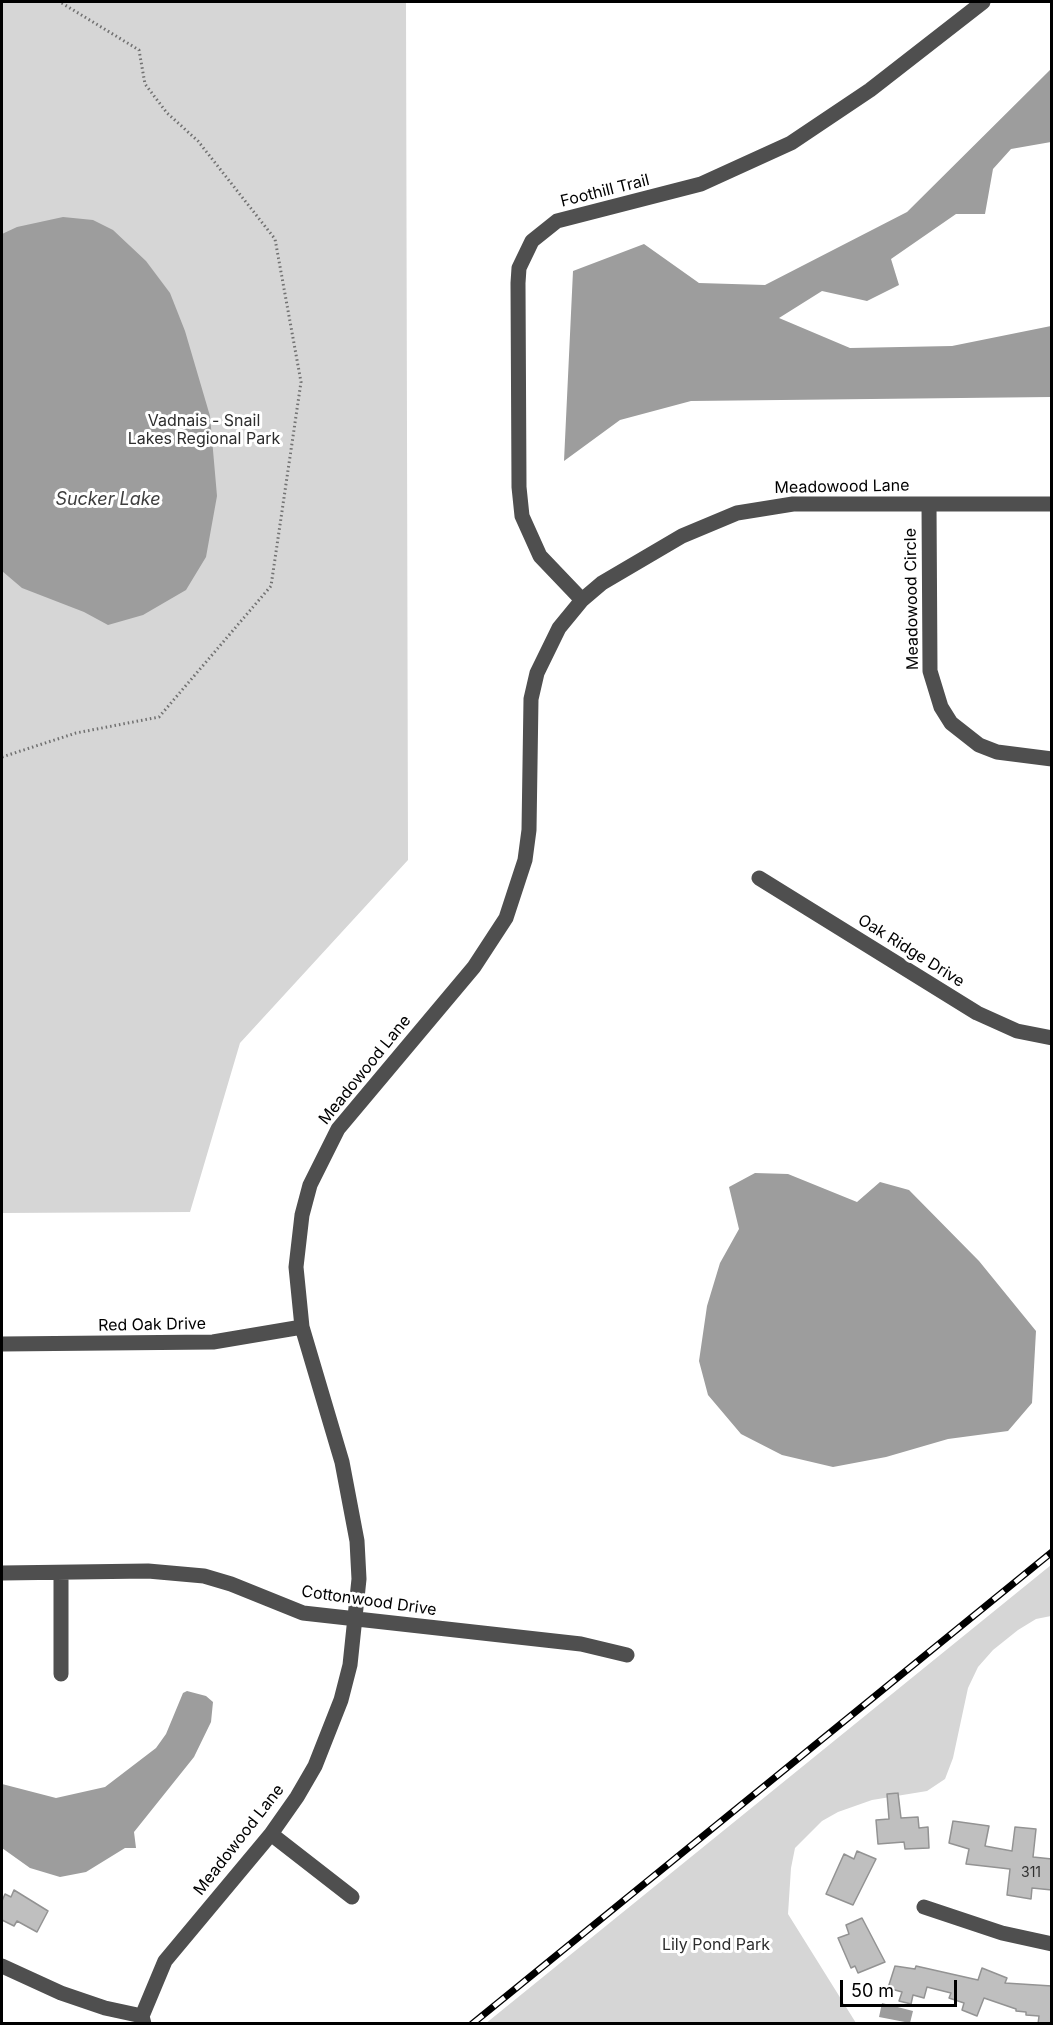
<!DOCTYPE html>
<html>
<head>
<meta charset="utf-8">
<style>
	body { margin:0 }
	#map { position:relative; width:1053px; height:2025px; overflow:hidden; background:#fff; font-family:Inter,sans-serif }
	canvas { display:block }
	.frame { position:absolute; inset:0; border:3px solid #000; pointer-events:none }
	.scale { position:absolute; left:840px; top:1980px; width:117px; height:27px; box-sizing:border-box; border:3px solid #000; border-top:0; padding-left:8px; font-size:18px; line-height:21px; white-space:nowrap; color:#000; -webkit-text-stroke:4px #fff; paint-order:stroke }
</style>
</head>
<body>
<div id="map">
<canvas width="1053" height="2025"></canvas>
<div class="frame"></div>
<div class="scale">50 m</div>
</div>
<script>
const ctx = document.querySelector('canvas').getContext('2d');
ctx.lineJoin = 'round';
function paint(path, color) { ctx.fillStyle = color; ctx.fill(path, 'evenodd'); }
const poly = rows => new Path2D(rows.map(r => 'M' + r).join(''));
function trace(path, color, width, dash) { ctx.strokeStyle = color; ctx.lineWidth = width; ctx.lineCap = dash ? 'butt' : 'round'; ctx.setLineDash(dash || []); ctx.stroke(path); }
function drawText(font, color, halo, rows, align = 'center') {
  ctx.font = font + ' Inter,sans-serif'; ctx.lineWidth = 6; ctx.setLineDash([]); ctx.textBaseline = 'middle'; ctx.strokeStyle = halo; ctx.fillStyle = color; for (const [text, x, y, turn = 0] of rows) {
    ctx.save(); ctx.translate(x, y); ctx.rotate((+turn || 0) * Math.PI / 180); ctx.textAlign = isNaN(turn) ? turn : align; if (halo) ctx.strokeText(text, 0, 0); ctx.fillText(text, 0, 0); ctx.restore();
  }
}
paint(poly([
	[2,2,406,2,408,860,240,1043,190,1212,2,1213],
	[1051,1565,1051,1616,1036,1619,1018,1630,993,1650,978,1667,968,1688,953,1758,945,1779,927,1791,872,1800,838,1812,822,1821,795,1848,791,1868,788,1914,856,2023,485,2024]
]), '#d6d6d6');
paint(poly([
	[1051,69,1051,142,1011,149,993,169,985,214,956,214,891,259,899,285,867,301,822,291,779,318,850,348,952,346,1051,326,1051,397,691,401,620,420,564,461,573,271,644,244,699,283,765,285,907,212],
	[63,217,93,220,113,230,146,261,170,293,185,331,210,416,217,496,206,557,186,590,143,615,108,625,84,612,22,588,2,571,2,234,17,227],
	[755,1173,788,1174,857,1202,880,1182,909,1190,979,1261,1036,1331,1032,1403,1008,1431,948,1439,886,1457,833,1467,782,1455,741,1434,708,1395,699,1361,707,1306,720,1263,739,1229,729,1187],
	[187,1691,206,1696,213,1702,211,1722,194,1757,134,1832,136,1848,125,1848,86,1872,60,1877,30,1868,2,1848,2,1784,56,1798,105,1787,156,1748,166,1734,183,1693],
	[882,2003,913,2011,910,2023,879,2017]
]), '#9d9d9d');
const building = poly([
	[898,1793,901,1818,918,1817,919,1828,928,1827,929,1848,905,1849,904,1842,878,1844,876,1820,889,1819,887,1794,898,1793],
	[953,1821,989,1826,985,1846,1012,1851,1015,1827,1036,1829,1033,1857,1052,1859,1052,1890,1032,1888,1031,1899,1007,1895,1010,1869,966,1864,969,1849,949,1843,953,1821],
	[857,1851,876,1859,853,1905,826,1894,844,1854,854,1859,857,1851],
	[14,1890,48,1911,37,1932,17,1921,14,1926,2,1920,2,1901,5,1894,11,1897,14,1890],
	[862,1918,885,1962,858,1973,855,1966,851,1968,838,1938,849,1934,846,1925,862,1918],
	[895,1966,915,1969,916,1966,978,1980,982,1968,1007,1978,1005,1983,1052,1986,1052,2024,1038,2024,1039,2016,1026,2015,1026,2012,1016,2011,1016,2009,984,1998,977,2016,962,2010,964,2003,949,1998,951,1993,927,1987,924,1998,913,1995,911,2004,899,2001,902,1992,888,1988,895,1966]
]);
paint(building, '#bfbfbf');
trace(building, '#939393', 1.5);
trace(poly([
	[2,757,76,733,159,717,271,586,301,382,275,239,198,141,167,113,145,84,139,50,60,2]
]), '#717171', 3, [1.5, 3]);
trace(poly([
	[929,504,930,671,941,707,951,723,979,745,997,752,1052,759],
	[582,600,540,556,522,516,519,487,518,283,519,268,532,241,557,221,701,184,791,143,870,90,983,2],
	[759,878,977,1013,1017,1031,1052,1038],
	[2,1344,213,1342,302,1327],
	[2,1573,148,1571,204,1576,231,1584,303,1613,581,1644,627,1655],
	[61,1674,61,1573],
	[271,1834,352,1897],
	[924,1907,1002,1933,1052,1944],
	[2,1966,61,1993,105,2008,142,2016],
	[144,2024,142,2016,165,1961,271,1834,297,1797,315,1766,341,1700,350,1665,359,1579,357,1541,342,1462,302,1327,296,1267,302,1215,310,1185,338,1129,474,967,506,918,525,860,529,830,531,699,537,673,559,628,582,600,602,583,682,536,737,513,793,504,1052,504]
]), '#4f4f4f', 15);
const rail = poly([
	[472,2024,1052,1552]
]);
trace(rail, '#000', 7);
trace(rail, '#fff', 4.5, [14]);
drawText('14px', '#303030', null, [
	["311",1031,1873]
]);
drawText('16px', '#000', '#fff', [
	["Foothill Trail",605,191,-14],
	["Meadowood Lane",842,487,-1],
	["Meadowood Circle",912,599,-91],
	["Oak Ridge Drive",911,951,32],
	["Meadowood Lane",365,1070,-51],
	["Red Oak Drive",152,1325,-1],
	["Cottonwood Drive",369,1601,8],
	["Meadowood Lane",239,1840,-52]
]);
drawText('16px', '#2d2d2d', '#fff', [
	["Vadnais - Snail",204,421],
	["Lakes Regional Park",204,439],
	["Lily Pond Park",716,1945]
]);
drawText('italic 18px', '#3e3e3e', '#fff', [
	["Sucker Lake",108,500]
]);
</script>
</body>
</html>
